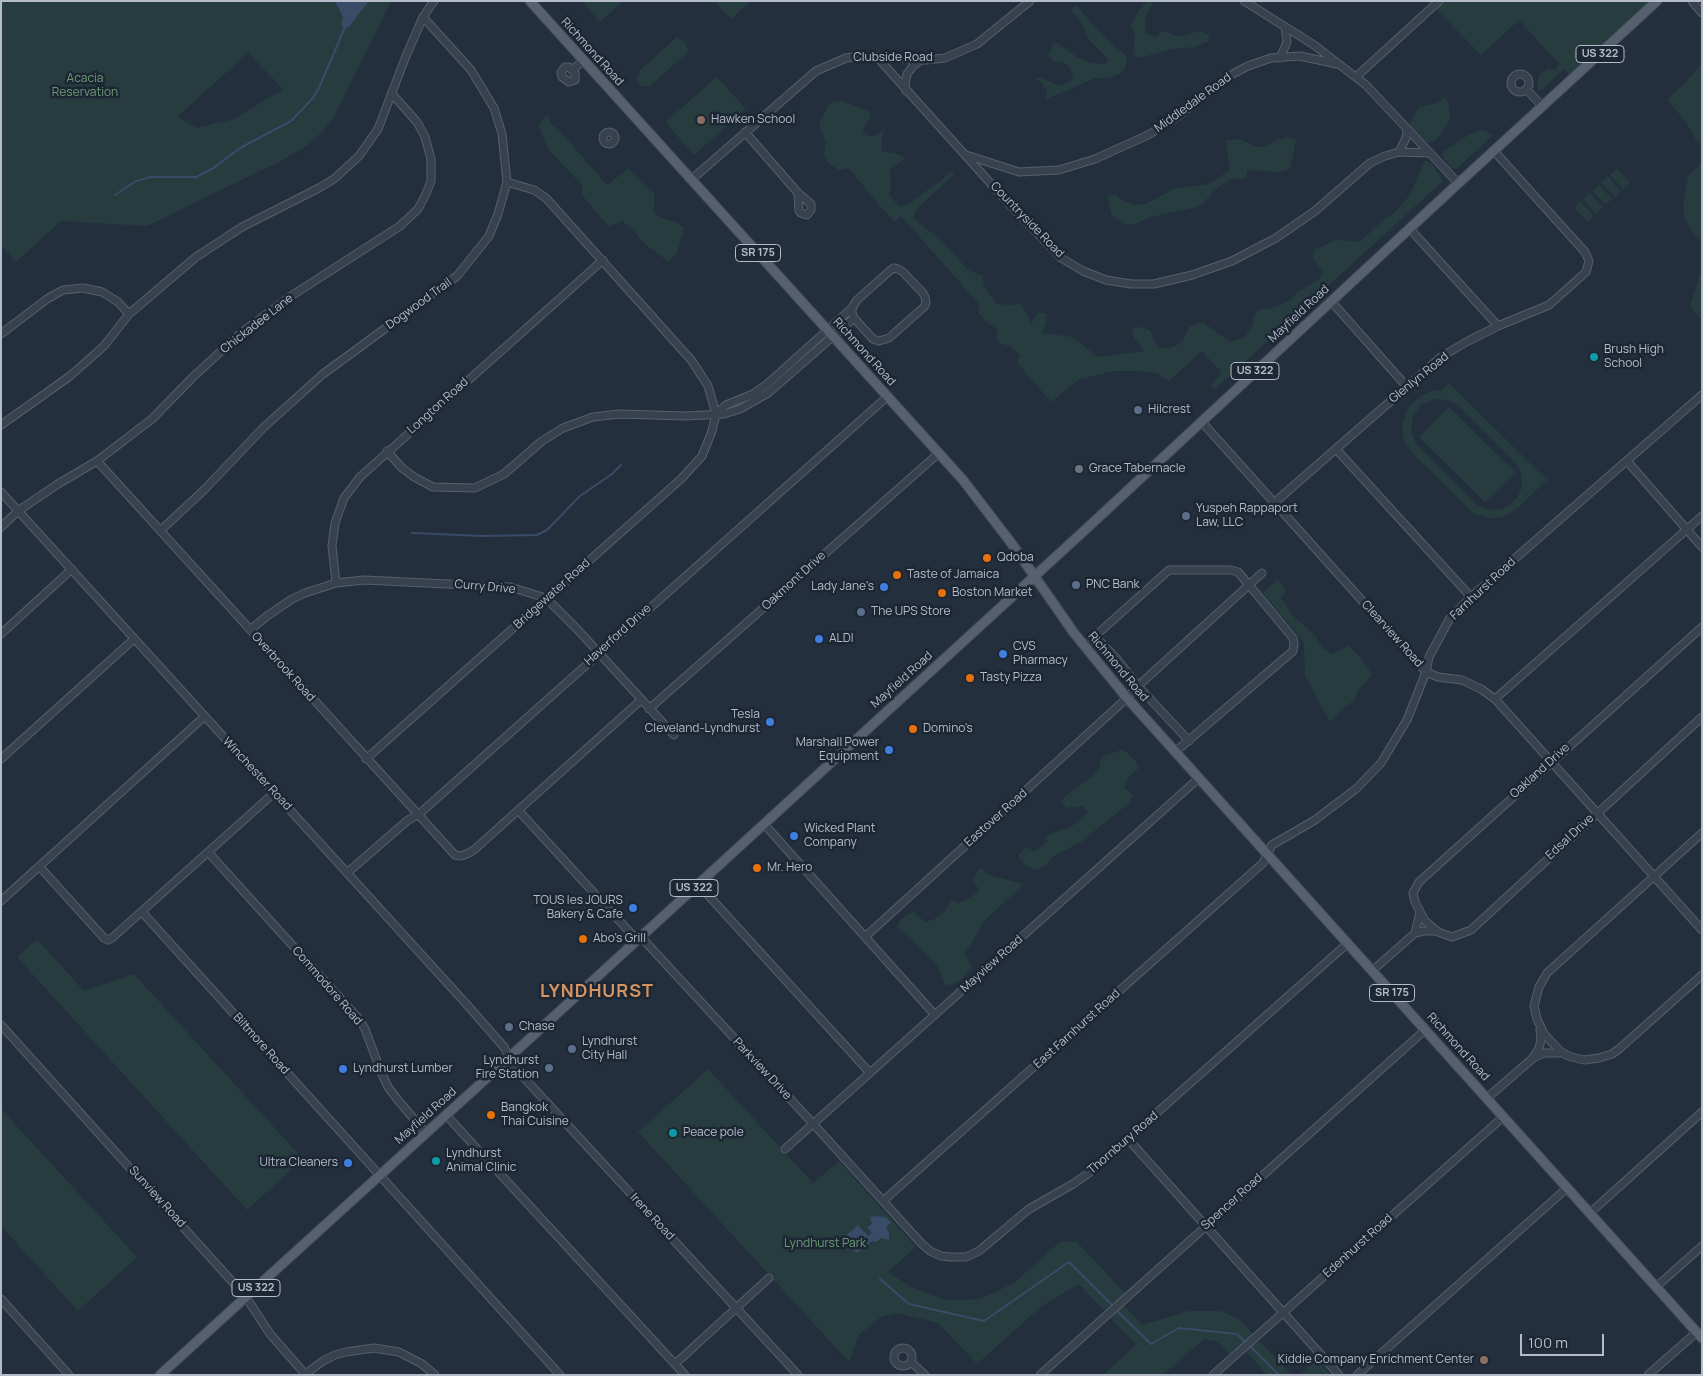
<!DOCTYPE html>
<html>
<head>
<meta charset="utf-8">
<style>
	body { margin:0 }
	#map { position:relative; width:1703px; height:1376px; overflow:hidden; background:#242f3e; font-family:Manrope,sans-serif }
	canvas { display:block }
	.frame { position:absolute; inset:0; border:2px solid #b4bcc9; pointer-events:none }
	.scale { position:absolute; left:1520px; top:1334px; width:84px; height:22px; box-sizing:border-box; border:2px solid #b4bcc9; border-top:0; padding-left:6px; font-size:15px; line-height:18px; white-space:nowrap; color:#b4bcc9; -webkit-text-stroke:4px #1d2633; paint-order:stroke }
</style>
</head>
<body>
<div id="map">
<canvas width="1703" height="1376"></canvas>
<div class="frame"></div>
<div class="scale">100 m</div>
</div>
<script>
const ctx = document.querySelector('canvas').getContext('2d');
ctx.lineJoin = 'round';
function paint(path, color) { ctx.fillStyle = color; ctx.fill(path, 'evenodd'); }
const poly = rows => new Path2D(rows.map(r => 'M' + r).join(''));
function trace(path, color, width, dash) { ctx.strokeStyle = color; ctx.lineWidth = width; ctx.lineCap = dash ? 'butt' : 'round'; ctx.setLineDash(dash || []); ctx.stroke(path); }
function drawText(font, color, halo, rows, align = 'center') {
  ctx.font = font + ' Manrope,sans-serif'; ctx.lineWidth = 5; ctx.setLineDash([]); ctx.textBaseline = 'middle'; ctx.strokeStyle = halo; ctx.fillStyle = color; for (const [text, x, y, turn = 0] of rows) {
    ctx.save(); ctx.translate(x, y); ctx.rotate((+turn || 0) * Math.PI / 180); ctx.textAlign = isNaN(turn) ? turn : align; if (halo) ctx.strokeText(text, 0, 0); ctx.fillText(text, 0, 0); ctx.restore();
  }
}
paint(poly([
	[1,1,334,1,339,9,343,18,342,26,348,28,369,1,391,1,334,117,323,131,309,144,285,159,147,226,61,221,16,262,1,245],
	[248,53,283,89,234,119,197,128,177,117],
	[581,1,623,1,600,22],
	[714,1,751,1,731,19],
	[1147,1,1153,3,1147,14,1145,21,1145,27,1147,34,1156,37,1161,32,1166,32,1178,37,1200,31,1209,35,1209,41,1195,47,1172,49,1140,58,1133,54,1135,34,1132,29,1131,24,1137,13],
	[1439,1,1657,1,1573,79,1564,69,1544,88,1539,91,1537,88,1539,75,1548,68,1555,70,1559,64,1519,20,1481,55,1433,6],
	[1076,6,1081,10,1091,23,1115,47,1123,52,1127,57,1126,65,1123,72,1110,78,1096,78,1046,99,1047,90,1040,81,1035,79,1040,77,1059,86,1070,81,1074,75,1067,65,1062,62,1053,61,1047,54,1052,50,1052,44,1057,43,1077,57,1088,62,1102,64,1107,63,1108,59,1090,41,1079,19,1072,12,1073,8],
	[677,37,685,43,689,51,651,85,645,87,640,85,636,79,640,70],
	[1702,63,1702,146,1696,140,1685,121,1667,99,1684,84],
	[717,77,746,109,694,155,665,122],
	[1444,97,1448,102,1450,112,1450,120,1436,140,1428,143,1413,130,1409,125,1419,107,1437,103],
	[841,101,868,110,871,117,863,128,864,134,872,137,884,130,881,143,882,151,901,155,905,159,890,170,890,176,891,188,889,195,899,206,907,205,943,179,949,172,955,173,915,211,914,219,943,242,968,270,983,276,983,284,997,304,1011,305,1020,303,1026,312,1031,324,1038,313,1046,314,1046,323,1042,333,1072,337,1080,342,1097,357,1145,351,1134,338,1132,328,1140,327,1150,330,1154,341,1159,348,1170,348,1177,345,1183,340,1189,327,1203,322,1230,342,1245,337,1253,325,1254,316,1258,310,1268,309,1281,305,1292,299,1296,293,1318,280,1324,272,1313,259,1314,250,1333,241,1342,240,1360,242,1383,220,1394,213,1410,195,1424,161,1428,161,1432,164,1443,181,1214,390,1210,385,1220,375,1219,374,1221,372,1202,351,1169,381,1157,373,1138,371,1115,371,1080,379,1051,402,1019,365,1017,362,1020,355,1009,346,1002,344,997,340,997,329,985,321,978,312,980,305,901,216,894,222,848,168,839,170,827,162,824,153,826,143,819,123,828,106,833,102],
	[547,115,552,125,559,130,607,185,629,168,654,193,654,213,664,219,676,222,684,228,677,253,669,262,646,245,631,228,622,221,609,227,582,195,582,185,547,148,539,126,541,121],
	[1481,130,1486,131,1493,136,1456,169,1451,168,1442,156,1444,151,1470,134],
	[1287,137,1296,139,1290,169,1282,172,1247,170,1246,178,1229,180,1215,190,1202,204,1193,208,1150,217,1132,225,1124,224,1111,214,1108,197,1115,194,1122,200,1135,205,1146,204,1176,188,1206,185,1230,170,1226,141,1234,139,1242,140,1257,147,1265,147,1277,140],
	[1702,163,1702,242,1691,231,1685,217,1683,205,1688,176],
	[1617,168,1630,183,1623,189,1610,175],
	[1608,176,1621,191,1615,197,1601,182],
	[1599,185,1612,199,1605,205,1592,191],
	[1590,193,1603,207,1596,214,1583,199],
	[1581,201,1594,216,1587,222,1574,207],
	[1702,267,1702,320,1690,307],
	[1449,383,1547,480,1518,508,1508,515,1495,518,1489,518,1473,513,1413,454,1407,446,1403,436,1402,425,1408,408,1419,397,1432,391,1441,390],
	[1434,399,1448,400,1457,404,1517,464,1521,473,1522,487,1518,496,1512,503,1504,508,1495,510,1485,509,1477,505,1416,444,1411,431,1413,417,1421,405],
	[1449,407,1515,472,1485,502,1419,437],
	[1278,579,1286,591,1281,598,1295,618,1314,634,1322,647,1332,654,1349,645,1366,665,1372,675,1357,691,1355,700,1342,709,1330,722,1305,676,1304,643,1263,593],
	[1121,750,1124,750,1136,761,1139,768,1128,778,1124,788,1133,795,1129,803,1081,842,1054,856,1046,866,1038,869,1032,869,1024,864,1018,856,1025,847,1035,851,1048,842,1045,836,1072,826,1088,813,1083,806,1067,808,1062,803,1064,797,1093,776,1099,767,1101,757],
	[981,868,988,875,1024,884,984,921,971,944,964,952,972,969,959,981,949,986,944,983,938,967,911,939,897,927,900,920,909,914,914,912,925,922,933,920,944,912,952,900,957,903,964,901,977,893,979,889,973,882,978,870],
	[37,939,84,991,134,974,303,1159,247,1210,17,957],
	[708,1069,813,1183,839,1161,916,1247,888,1272,911,1287,946,1300,980,1299,1014,1283,1061,1241,1077,1242,1128,1296,1121,1302,1142,1325,1189,1311,1220,1311,1240,1320,1292,1375,1267,1375,1243,1348,1232,1357,1218,1342,1204,1339,1163,1375,1103,1375,1136,1345,1079,1284,1042,1306,977,1364,938,1323,897,1313,881,1317,859,1335,849,1362,638,1132],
	[1,1109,137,1257,78,1311,1,1226],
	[1316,1360,1331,1375,1299,1375]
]), '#263c3f');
paint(poly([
	[334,1,369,1,348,28,341,26,343,18,339,9],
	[877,1216,885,1217,891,1222,886,1228,889,1233,889,1240,881,1238,876,1242,872,1241,857,1253,853,1249,856,1246,852,1242,844,1248,839,1242,858,1225,868,1236,872,1233,867,1227,872,1224,870,1217]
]), '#394c67');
trace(poly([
	[115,195,136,181,151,177,196,177,212,169,240,148,291,121,313,98,319,88,345,27],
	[412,533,482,536,537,535,547,530,580,496,612,474,621,465],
	[880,1279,909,1304,984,1321,1069,1262,1113,1306],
	[1116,1310,1151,1344,1179,1328,1237,1334,1246,1343],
	[1250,1346,1279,1375]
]), '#394c67', 2);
const minor = poly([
	[1244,1,1314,45,1366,85,1458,183],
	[1692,1,1702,13],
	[876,56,1011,206,1061,258,1083,271,1106,280,1131,284,1154,284,1192,275,1232,261,1276,238,1315,211,1370,163,1385,156,1399,152,1430,153],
	[1280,58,1287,42,1285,27],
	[565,67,569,67,575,73,575,80,569,82,562,77,561,72,565,67],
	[572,70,583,61],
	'1511 83a9 9 0 1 1 18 0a9 9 0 1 1-18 0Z',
	[1356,77,1439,1],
	[1526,89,1543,107],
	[906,91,905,84,907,74,913,66,921,60],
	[745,132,798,193,799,211,801,213,807,215,811,210,811,204,798,193],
	'603 138a6 6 0 1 1 12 0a6 6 0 1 1-12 0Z',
	[1399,152,1406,138,1407,129],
	[966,155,1019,172,1059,170,1095,159,1148,135,1177,117,1229,76,1248,66,1271,58,1300,56,1337,64],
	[691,180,816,71,846,58,860,56,926,60,945,58,977,44,1030,1],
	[1410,229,1498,326],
	[893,268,898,269,903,272,922,292,925,297,926,303,924,307,889,338,879,341,873,339,854,318,852,313,852,308,857,300,893,268],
	[1331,301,1407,387],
	[1,334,47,299,63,290,83,288,102,292,118,302,129,314],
	[716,414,726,405,753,394,766,385,852,308],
	[1201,421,1426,672,1438,677,1462,680,1481,689,1495,699,1702,930],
	[1,425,70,376,104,346,129,314,196,257,242,227,319,188,334,179,359,156,378,129,406,56,423,17,434,1],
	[1336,449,1471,597],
	[387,451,402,468,414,477,433,487,475,488,504,474,542,441,563,428,593,417,619,414,686,416,724,414,740,409,768,393,854,318],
	[97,461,455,855,461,856,469,853,475,849,641,700],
	[1627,461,1702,547],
	[1,492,469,1007,504,1047,514,1067,798,1375],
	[1274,503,1441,357,1468,341,1498,326,1549,305,1586,272,1589,261,1585,252,1494,151],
	[1,527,18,511,58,484,97,461,152,419,194,376,241,333,288,298,400,226,418,209,426,194,431,181,431,159,425,137,417,122,392,94],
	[160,531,204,490,264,427,323,374,457,276,489,236,498,214,507,182,502,134,494,108,471,70,423,17],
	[336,583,332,546,335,523,344,498,360,477,603,260],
	[1702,627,1419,882,1413,893,1415,902,1425,921,1438,932,1452,937,1471,930,1702,717],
	[250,630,267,616,292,599,305,593,336,583,364,580,510,587,546,598,577,629,674,735],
	[1,634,72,569],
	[1095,636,1116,658,1138,686,1189,741],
	[1084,646,1169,570,1230,570,1238,572,1249,585,1293,638,1294,644,1293,651,1175,752],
	[1495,699,1702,516],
	[649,709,939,453],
	[1,759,134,639],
	[366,759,681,479,702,456,712,431,716,414,708,386,692,361,546,198,534,190,507,182],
	[518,810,637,940],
	[764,824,935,1015],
	[1702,833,1547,973,1539,987,1534,1006,1537,1019,1544,1034,1560,1051,1568,1056,1584,1060,1599,1058,1612,1054,1619,1049,1702,975],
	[208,852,359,1019,365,1029,381,1072,388,1087,397,1099,426,1133],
	[39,866,104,938,108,940,112,938,274,793],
	[347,873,408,820,418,815,888,396],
	[698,884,870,1073],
	[1,901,204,717],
	[142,912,560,1375],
	[1415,933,1424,931,1437,931],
	[641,937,817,1128,921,1243,930,1251,941,1256,951,1257,966,1257,979,1251,1029,1209,1073,1184,1089,1173,1348,943],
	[865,937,1127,698,1138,686,1262,573],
	[1372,971,1415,933,1420,912],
	[1,1025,246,1297,270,1334,306,1375],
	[1533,1058,1544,1053,1563,1053],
	[1487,1098,1532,1059,1539,1048,1541,1040,1540,1029],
	[446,1115,685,1375],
	[1128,1139,1339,1375],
	[785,1149,1199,778],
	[883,1201,1263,863,1272,845,1315,820,1357,788,1381,763,1407,720,1426,672,1429,657,1450,618,1471,597,1702,395],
	[1590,1213,1702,1112],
	[1656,1287,1702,1246],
	[1,1299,69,1375],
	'894 1357a9 9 0 1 1 18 0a9 9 0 1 1-18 0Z',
	[911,1362,925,1375],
	[675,1364,769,1278],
	[304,1375,323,1361,335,1355,346,1352,374,1348,399,1352,422,1364,435,1375],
	[1040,1375,1425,1030],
	[1213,1375,1503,1117],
	[1357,1375,1567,1188],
	[1648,1375,1697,1332]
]);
const major = poly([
	[530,1,963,480,1012,544,1074,633,1127,698,1702,1338],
	[160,1375,467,1096,1085,530,1450,191,1657,1]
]);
trace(minor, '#565f6c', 9);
trace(major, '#414a57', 11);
trace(minor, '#38414e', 7);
trace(major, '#56606e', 9);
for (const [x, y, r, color] of [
	[701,120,5,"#8d6e63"],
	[1594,357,5,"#0f9aa8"],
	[1138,410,5,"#5c6f8a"],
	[1079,469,5,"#6b7280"],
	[1186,516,5,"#5c6f8a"],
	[987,558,5,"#e8710a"],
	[897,575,5,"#e8710a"],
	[1076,585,5,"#5c6f8a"],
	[884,587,5,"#3f7fe0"],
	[942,593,5,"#e8710a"],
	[861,612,5,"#5c6f8a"],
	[819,639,5,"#3f7fe0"],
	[1003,654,5,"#3f7fe0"],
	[970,678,5,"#e8710a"],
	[770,722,5,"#3f7fe0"],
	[913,729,5,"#e8710a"],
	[889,750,5,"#3f7fe0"],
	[794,836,5,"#3f7fe0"],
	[757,868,5,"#e8710a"],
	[633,908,5,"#3f7fe0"],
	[583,939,5,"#e8710a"],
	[509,1027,5,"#5c6f8a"],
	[572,1049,5,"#5c6f8a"],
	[549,1068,5,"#5c6f8a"],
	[343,1069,5,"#3f7fe0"],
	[491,1115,5,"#e8710a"],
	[673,1133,5,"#0f9aa8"],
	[436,1161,5,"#0f9aa8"],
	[348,1163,5,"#3f7fe0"],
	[1484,1360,5,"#8d6e63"]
]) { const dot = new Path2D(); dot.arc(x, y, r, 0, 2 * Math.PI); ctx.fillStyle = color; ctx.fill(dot); trace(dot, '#1d2633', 2); }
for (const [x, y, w] of [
	[1600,54,48],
	[758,253,45],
	[1255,371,48],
	[694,888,48],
	[1392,993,45],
	[256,1288,48]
]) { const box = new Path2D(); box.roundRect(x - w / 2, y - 8.5, w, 17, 4); ctx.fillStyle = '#1d2633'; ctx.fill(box); trace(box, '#b4bcc9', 1); }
drawText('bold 11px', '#b4bcc9', null, [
	["US 322",1600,54],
	["SR 175",758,253],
	["US 322",1255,371],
	["US 322",694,888],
	["SR 175",1392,993],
	["US 322",256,1288]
]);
drawText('12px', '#b4bcc9', '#1d2633', [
	["Richmond Road",592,52,48],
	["Clubside Road",893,58],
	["Middledale Road",1193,103,-36],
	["Countryside Road",1027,220,46],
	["Dogwood Trail",419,304,-36],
	["Mayfield Road",1299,314,-43],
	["Chickadee Lane",257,324,-38],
	["Richmond Road",864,352,48],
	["Glenlyn Road",1419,378,-39],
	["Longton Road",438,406,-42],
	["Oakmont Drive",794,581,-42],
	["Curry Drive",485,587,5],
	["Farnhurst Road",1483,589,-43],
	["Bridgewater Road",552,594,-42],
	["Clearview Road",1392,634,48],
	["Haverford Drive",618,635,-42],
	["Overbrook Road",283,667,48],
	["Richmond Road",1118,667,50],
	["Mayfield Road",902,680,-42],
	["Oakland Drive",1540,771,-42],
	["Winchester Road",257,774,47],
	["Eastover Road",996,818,-42],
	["Edsal Drive",1570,837,-43],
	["Mayview Road",992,964,-42],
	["Commodore Road",327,986,49],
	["East Farnhurst Road",1077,1029,-42],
	["Biltmore Road",261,1044,48],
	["Richmond Road",1458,1047,48],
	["Parkview Drive",762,1069,47],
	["Mayfield Road",426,1116,-42],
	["Thornbury Road",1123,1143,-41],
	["Sunview Road",157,1197,48],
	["Spencer Road",1232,1202,-42],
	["Irene Road",652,1217,47],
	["Edenhurst Road",1358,1246,-42]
]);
drawText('12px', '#6b9a76', '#1d2633', [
	["Acacia",85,79],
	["Reservation",85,93],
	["Lyndhurst Park",825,1244]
]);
drawText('12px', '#b4bcc9', '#1d2633', [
	["Hawken School",711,120],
	["Brush High",1604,350],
	["School",1604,364],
	["Hilcrest",1148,410],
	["Grace Tabernacle",1089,469],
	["Yuspeh Rappaport",1196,509],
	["Law, LLC",1196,523],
	["Qdoba",997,558],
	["Taste of Jamaica",907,575],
	["PNC Bank",1086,585],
	["Lady Jane's",874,587,"right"],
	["Boston Market",952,593],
	["The UPS Store",871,612],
	["ALDI",829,639],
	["CVS",1013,647],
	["Pharmacy",1013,661],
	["Tasty Pizza",980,678],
	["Tesla",760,715,"right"],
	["Cleveland-Lyndhurst",760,729,"right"],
	["Domino's",923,729],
	["Marshall Power",879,743,"right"],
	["Equipment",879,757,"right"],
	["Wicked Plant",804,829],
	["Company",804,843],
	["Mr. Hero",767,868],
	["TOUS les JOURS",623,901,"right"],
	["Bakery & Cafe",623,915,"right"],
	["Abo's Grill",593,939],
	["Chase",519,1027],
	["Lyndhurst",582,1042],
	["City Hall",582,1056],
	["Lyndhurst",539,1061,"right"],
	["Fire Station",539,1075,"right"],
	["Lyndhurst Lumber",353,1069],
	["Bangkok",501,1108],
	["Thai Cuisine",501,1122],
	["Peace pole",683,1133],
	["Lyndhurst",446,1154],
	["Animal Clinic",446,1168],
	["Ultra Cleaners",338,1163,"right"],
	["Kiddie Company Enrichment Center",1474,1360,"right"]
], 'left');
ctx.letterSpacing = '1px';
drawText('bold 18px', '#d59563', '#1d2633', [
	["LYNDHURST",597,992]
]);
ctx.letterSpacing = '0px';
</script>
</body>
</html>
